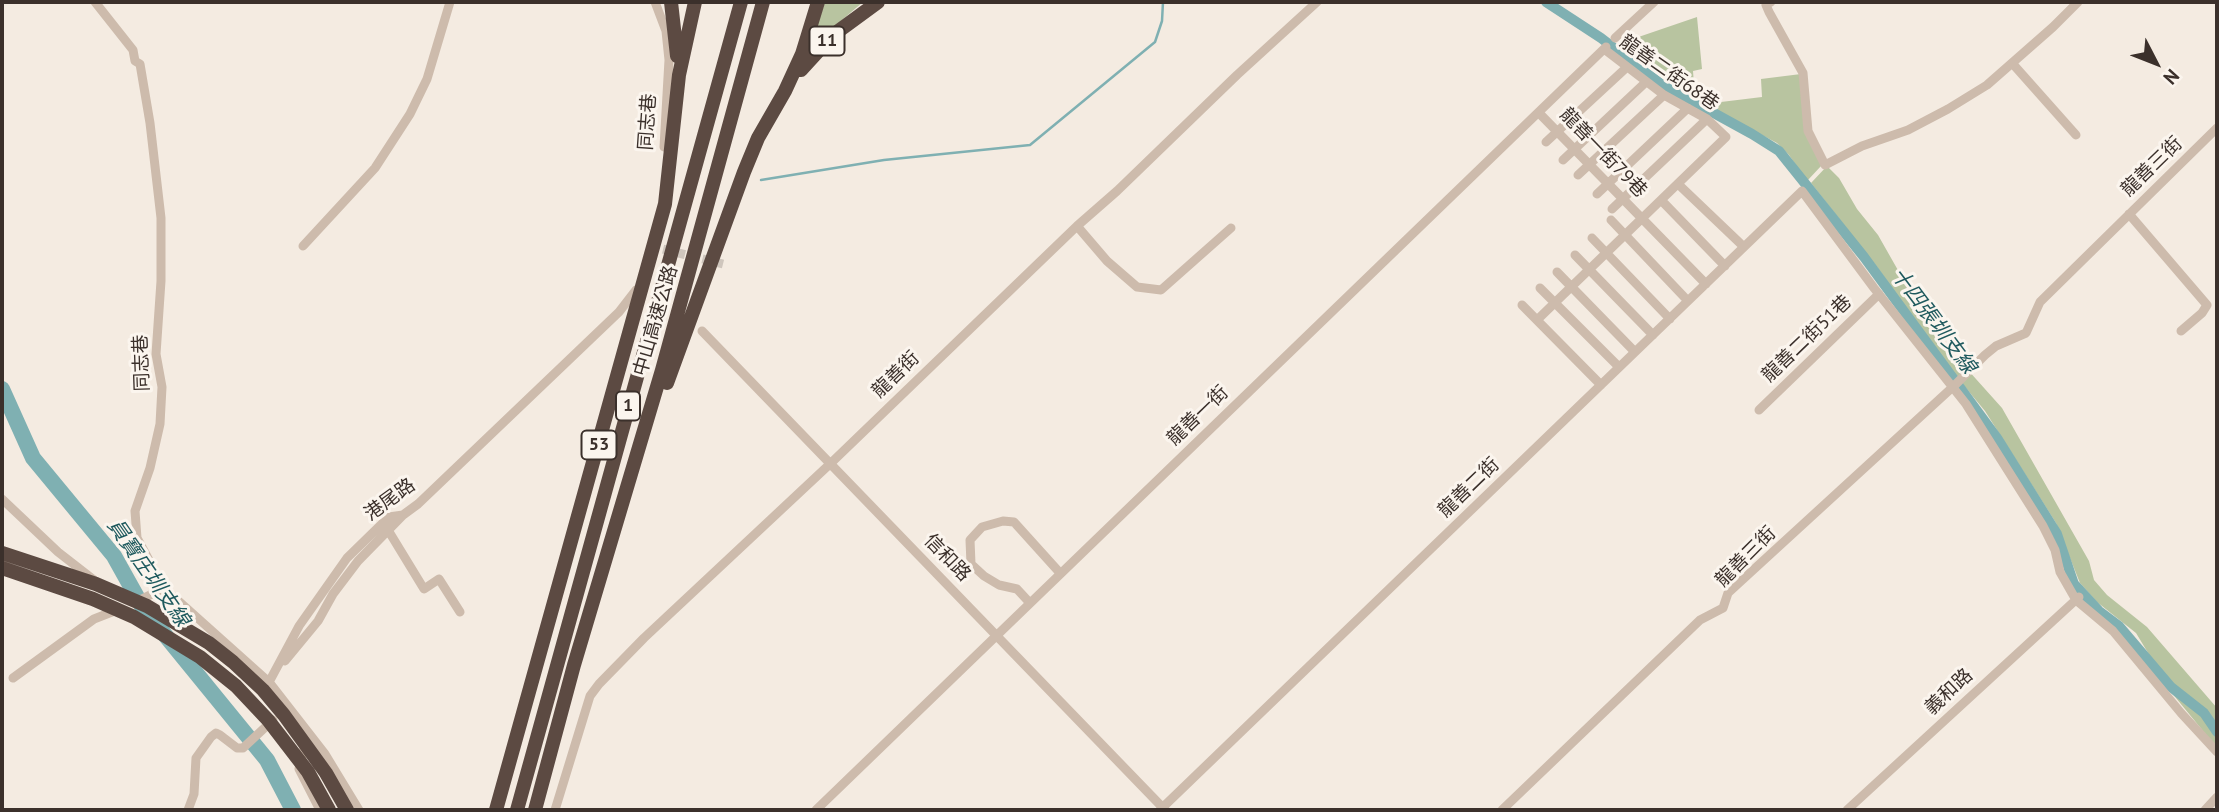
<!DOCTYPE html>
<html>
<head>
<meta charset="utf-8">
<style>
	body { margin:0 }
	#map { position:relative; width:2219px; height:812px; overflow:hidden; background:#f4ebe1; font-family:"PT Sans",sans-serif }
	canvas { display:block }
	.frame { position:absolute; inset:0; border:4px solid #3b302b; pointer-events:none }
	.north { position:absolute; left:2121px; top:28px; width:70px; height:70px; -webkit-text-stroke:5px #fbf5ee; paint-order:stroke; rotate:132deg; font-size:19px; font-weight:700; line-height:28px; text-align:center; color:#3b302b }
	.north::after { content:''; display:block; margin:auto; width:24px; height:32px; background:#3b302b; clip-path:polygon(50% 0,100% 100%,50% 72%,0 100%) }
</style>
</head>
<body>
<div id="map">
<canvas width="2219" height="812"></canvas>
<div class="frame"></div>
<div class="north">N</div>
</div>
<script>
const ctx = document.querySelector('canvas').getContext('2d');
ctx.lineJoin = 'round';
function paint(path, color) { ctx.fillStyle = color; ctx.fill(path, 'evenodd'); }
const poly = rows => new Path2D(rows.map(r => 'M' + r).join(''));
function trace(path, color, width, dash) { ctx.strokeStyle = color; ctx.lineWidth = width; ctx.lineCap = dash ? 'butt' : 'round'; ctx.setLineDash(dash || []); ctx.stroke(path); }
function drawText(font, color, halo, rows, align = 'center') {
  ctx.font = font + ' "PT Sans","Noto Sans TC",sans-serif'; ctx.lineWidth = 6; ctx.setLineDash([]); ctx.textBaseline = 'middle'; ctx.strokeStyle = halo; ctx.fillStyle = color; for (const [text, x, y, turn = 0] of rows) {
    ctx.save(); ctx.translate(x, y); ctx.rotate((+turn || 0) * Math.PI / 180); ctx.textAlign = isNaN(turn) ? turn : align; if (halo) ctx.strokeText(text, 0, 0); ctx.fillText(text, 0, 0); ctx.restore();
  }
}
paint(poly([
	[825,2,863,2,815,43,812,41],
	[1697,17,1702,69,1693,71,1694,85,1685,79,1679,87,1618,44],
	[1801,74,1806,131,1822,165,1807,181,1789,155,1777,143,1715,110,1721,102,1762,97,1761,79],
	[1827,166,1839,178,1857,209,1878,235,1920,309,1950,350,2002,408,2089,561,2094,580,2107,595,2147,627,2217,708,2217,748,2153,670,2156,666,2136,633,2097,602,2080,583,2056,523,1985,411,1947,365,1877,267,1811,183]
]), '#b8c4a0');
trace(poly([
	[761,180,884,160,1030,145,1155,42,1162,21,1163,2]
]), '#7fb0b2', 2.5);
trace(poly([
	[1546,2,1601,38,1661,84,1752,134,1779,151,1864,257,1997,438,2057,534,2074,584,2099,611,2119,626,2171,687,2204,713,2217,732]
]), '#7fb0b2', 10);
trace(poly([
	[2,389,33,458,114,556,143,608,267,760,293,810]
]), '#7fb0b2', 16);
trace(poly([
	[650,246,723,264]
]), '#cfc6bd', 9, [9, 4.5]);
trace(poly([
	[95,2,133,50,135,61,140,64,150,123,161,218,161,281,156,354,162,387,160,424,150,468,135,511,137,538,164,588,269,682,325,754,359,810],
	[655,2,666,31,669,60,664,147],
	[1771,2,1766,5,1769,12,1803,73,1808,131,1825,165,1862,146,1908,130,1948,109,1987,85,2053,27,2078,2],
	[1615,38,1654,2],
	[2012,63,2076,135],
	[1539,113,1706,284],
	[1546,142,1626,68],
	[1563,160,1646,82],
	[1578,175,1664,95],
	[1678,184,1744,247],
	[1597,194,1688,108],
	[1661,200,1725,266],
	[1612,209,1707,119],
	[2129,214,2207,305,2202,313,2181,331],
	[1611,220,1688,301],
	[1077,226,1107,261,1137,287,1161,290,1231,228],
	[1592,238,1670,319],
	[303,246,375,168,410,114,427,79,450,2],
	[1575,255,1653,335],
	[1557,272,1635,352],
	[1540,288,1619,367],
	[1522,305,1601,385],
	[1537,320,1726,137,1707,119,1664,95,1604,49],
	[702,331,1165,810],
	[1759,410,1879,294],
	[2,499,58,552,94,580],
	[388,530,424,589,439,579,460,612],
	[136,602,164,588],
	[1029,602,1017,589,999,585,984,576,971,564,970,540,982,527,1003,521,1014,522,1060,573],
	[285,661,318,621,333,594,358,561,403,515],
	[13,678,94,619,117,610],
	[269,682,299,626,347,558,389,517,403,515,418,504,619,312,636,290],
	[310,744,303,751,299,769,320,810],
	[188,810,194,794,196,758,211,737,216,733,220,735,237,748,243,748,273,720],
	[555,810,590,696,599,684,644,638,831,463,1077,226,1117,191,1237,75,1317,2],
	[816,810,1606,47],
	[1160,810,1802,191,1874,288,1966,404,2043,526,2055,550,2060,572,2076,600,2113,631,2181,713,2217,752],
	[1502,810,1700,620,1723,608,1728,593,1955,385,1985,355,1996,346,2026,333,2040,302,2217,128],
	[1847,810,2079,597],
	[2205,810,2217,797]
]), '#cdbbac', 9);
trace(poly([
	[671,2,677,56],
	[801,70,833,35,878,2],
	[667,383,744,172,758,138,785,91,802,54,818,2],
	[496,810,665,204,679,75,695,2],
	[517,810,741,2],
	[535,810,574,665,662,370,763,2]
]), '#5c4a42', 14);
trace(poly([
	[2,553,96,584,147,606,209,643,233,662,263,690,284,715,326,773,347,810],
	[2,568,93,599,134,617,200,657,236,686,268,720,308,772,329,810]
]), '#5c4a42', 14);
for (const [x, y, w] of [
	[827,41,35],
	[628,406,24],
	[599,445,35]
]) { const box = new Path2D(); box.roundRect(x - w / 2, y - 14.5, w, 29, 5); ctx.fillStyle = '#fbf5ee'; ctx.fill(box); trace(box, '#3b302b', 2); }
drawText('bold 18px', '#3b302b', null, [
	["11",827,41],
	["1",628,406],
	["53",599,445]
]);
drawText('19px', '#3b302b', '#fbf5ee', [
	["龍善二街68巷",1669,73,35],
	["同志巷",648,122,-86],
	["龍善一街79巷",1603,153,46],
	["龍善三街",2152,167,-44],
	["中山高速公路",656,321,-74],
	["龍善二街51巷",1807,339,-44],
	["同志巷",142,363,-92],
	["龍善街",896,375,-44],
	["龍善一街",1198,416,-44],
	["龍善二街",1469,488,-44],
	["港尾路",390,500,-36],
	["龍善三街",1746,557,-45],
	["信和路",947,558,46],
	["義和路",1949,692,-43]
]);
drawText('italic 21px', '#1f5a5e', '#fbf5ee', [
	["十四張圳支線",1933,321,53],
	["員寶庄圳支線",148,573,55]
]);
</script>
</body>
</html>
